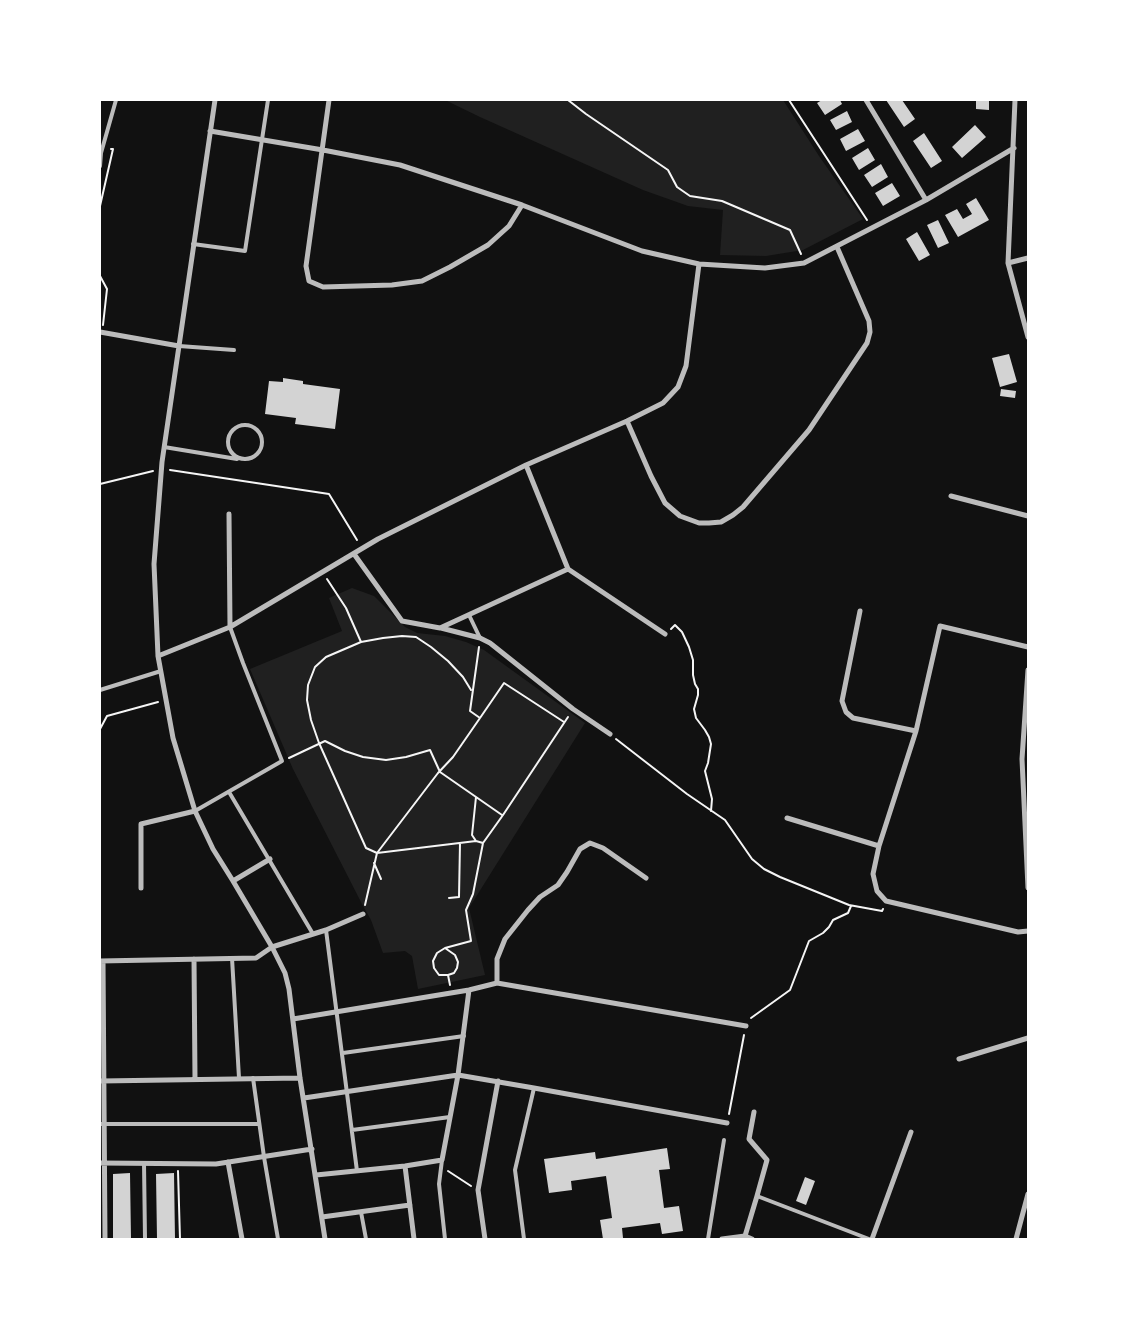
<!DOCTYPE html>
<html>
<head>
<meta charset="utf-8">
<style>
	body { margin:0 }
	#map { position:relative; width:1128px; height:1339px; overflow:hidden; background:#111; font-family:Signika,sans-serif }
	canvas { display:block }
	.frame { position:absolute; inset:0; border:101px solid #fff; pointer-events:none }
</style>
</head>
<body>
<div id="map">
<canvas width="1128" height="1339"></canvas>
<div class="frame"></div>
</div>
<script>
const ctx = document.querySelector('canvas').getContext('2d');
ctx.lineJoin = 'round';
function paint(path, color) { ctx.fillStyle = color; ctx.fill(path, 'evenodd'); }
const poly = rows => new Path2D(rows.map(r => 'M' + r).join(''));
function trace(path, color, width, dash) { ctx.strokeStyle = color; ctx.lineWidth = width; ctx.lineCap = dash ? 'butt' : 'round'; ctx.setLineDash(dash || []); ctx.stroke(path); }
paint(poly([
	[445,100,783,100,819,156,863,219,803,250,766,256,720,255,723,210,688,206,643,190,480,117],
	[352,588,374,596,405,627,417,633,445,636,466,642,484,650,585,723,469,908,485,975,418,989,412,956,405,951,383,953,371,920,362,904,293,769,250,669,342,631,329,598]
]), '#202020');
paint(poly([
	[822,100,840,100,842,104,825,115,817,103],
	[886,100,902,100,915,119,904,127],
	[976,100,989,100,989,110,976,109],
	[847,111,852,122,836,130,830,120],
	[975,125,986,137,962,158,952,147],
	[858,129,865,141,846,151,840,139],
	[924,133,942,161,931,168,913,141],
	[868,148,875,160,859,170,852,158],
	[881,164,888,177,872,187,864,175],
	[892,183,900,196,883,206,875,193],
	[976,198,989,220,958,237,945,215,957,209,963,219,972,214,966,204],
	[938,220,949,243,938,248,927,225],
	[917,232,930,255,919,261,906,239],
	[1009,354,1017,382,1000,387,992,358],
	[283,378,303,381,303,384,340,389,335,429,295,424,296,418,265,414,269,381,283,382],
	[1001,389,1016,391,1015,398,1000,396],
	[667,1148,670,1169,659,1170,664,1208,679,1206,683,1231,662,1234,660,1223,622,1228,623,1238,603,1239,600,1220,612,1218,606,1176,571,1181,572,1190,549,1193,544,1159,595,1152,596,1159],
	[130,1173,131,1239,113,1239,113,1174],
	[174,1173,175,1239,157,1239,156,1174],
	[805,1177,815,1181,806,1205,796,1201]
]), '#d3d3d3');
trace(poly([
	[568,100,586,114,668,170,677,187,690,196,722,201,790,230,801,254],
	[789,100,867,220],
	[100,206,113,149,111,149],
	[100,229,100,243],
	[100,276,107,289,103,325],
	[170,470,329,494,357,540],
	[100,484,153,471],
	[327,579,346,608,361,642,326,657,315,667,308,685,307,700,311,720,319,743,366,848,377,853,476,841,483,843],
	[671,629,675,625,682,632,689,647,693,660,693,675,695,684,698,689,698,695,694,709,696,718,705,730,709,737,711,744,708,763,705,771,712,799,711,811],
	[361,642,383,638,402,636,416,637,431,647,448,661,463,677,471,690],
	[480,718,504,683,564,722],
	[100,729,107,716,158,702],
	[616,739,687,794,725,820,752,859,764,869,780,877,849,905,882,911,883,909],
	[289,758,325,741,345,751,363,757,386,760,406,757,430,750,440,772,502,815],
	[476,797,472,835,476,841],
	[374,863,381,879],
	[449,898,459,897,460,843],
	[365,905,377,853,438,773,453,757,480,718,470,711,479,647],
	[445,948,455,955,458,962,457,968,454,973,448,975],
	[450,985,448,975,439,975,434,968,433,961,437,953,445,948,471,941,466,910,473,894,483,843,503,815,568,717],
	[751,1018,790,990,809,941,823,933,829,927,833,920,848,913,851,906],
	[729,1114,744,1035],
	[178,1171,180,1239],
	[448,1171,471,1186]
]), '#f5f5f5', 2);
trace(poly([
	[100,166,101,153,116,100],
	[193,244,245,251,268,100],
	[179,346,234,350],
	'228 442a17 17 0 1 1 34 0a17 17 0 1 1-34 0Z',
	[164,447,237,459],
	[469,615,480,638],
	[100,690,161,671],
	[229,792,313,934],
	[195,811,282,761,243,663,230,627],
	[326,930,357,1171],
	[232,958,239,1078],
	[343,1053,464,1036],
	[253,1078,264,1157,278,1239],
	[100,1124,259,1124],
	[352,1130,450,1117],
	[442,1160,439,1184,445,1239],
	[144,1163,145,1239],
	[757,1196,869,1239],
	[361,1212,366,1239],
	[524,1239,515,1170,534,1088],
	[708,1239,724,1140]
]), '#bcbcbc', 4);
trace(poly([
	[215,100,162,462,154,564,158,656,173,738,195,811,213,849,233,881,272,947,285,973,289,989,300,1078,325,1239],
	[329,100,306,266,309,281,323,287,392,285,422,281,450,267,488,245,509,226,522,205],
	[866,100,926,200],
	[1015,100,1008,263,1028,337],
	[210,131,323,150,400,165,522,205,642,251,699,264,765,268,804,263,926,200,1014,148],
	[1008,263,1028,258],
	[100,332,179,346],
	[627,421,651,476,665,503,680,516,699,523,709,523,721,522,733,515,743,507,809,430,867,343,870,332,869,321,837,247],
	[526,465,568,569,665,634],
	[951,496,1028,516],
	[229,514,230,627],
	[354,554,402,621,440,628,568,569],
	[860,611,842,701,846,712,853,718,916,731],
	[441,628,480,638,490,643,573,709,610,734],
	[1028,647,940,626,916,731,879,846,873,874,877,891,886,901,1018,932,1028,931],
	[158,656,230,627,378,539,526,465,627,421,663,403,678,387,686,366,699,264],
	[1028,670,1022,759,1028,888],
	[787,818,879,846],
	[233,881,270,859],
	[141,888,141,824,195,811],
	[194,959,195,1079],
	[100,961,256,958,272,947,326,930,363,914],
	[103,961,105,1239],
	[497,983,497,959,505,939,528,910,540,897,558,885,567,872,580,849,590,843,603,848,646,878],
	[293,1019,469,990,497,983,746,1026],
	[959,1059,1028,1038],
	[101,1081,300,1078],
	[304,1098,458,1075,534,1088,727,1123],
	[228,1162,242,1239],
	[100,1163,216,1164,312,1149],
	[405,1166,414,1239],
	[316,1175,405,1166,442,1160,458,1075,469,990],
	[322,1217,410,1205],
	[745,1236,757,1196,767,1160,749,1139,754,1112],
	[485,1239,478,1190,498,1081],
	[722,1239,745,1236,752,1239],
	[872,1239,911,1132],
	[1016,1239,1028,1194]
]), '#bcbcbc', 5);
</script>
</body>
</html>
